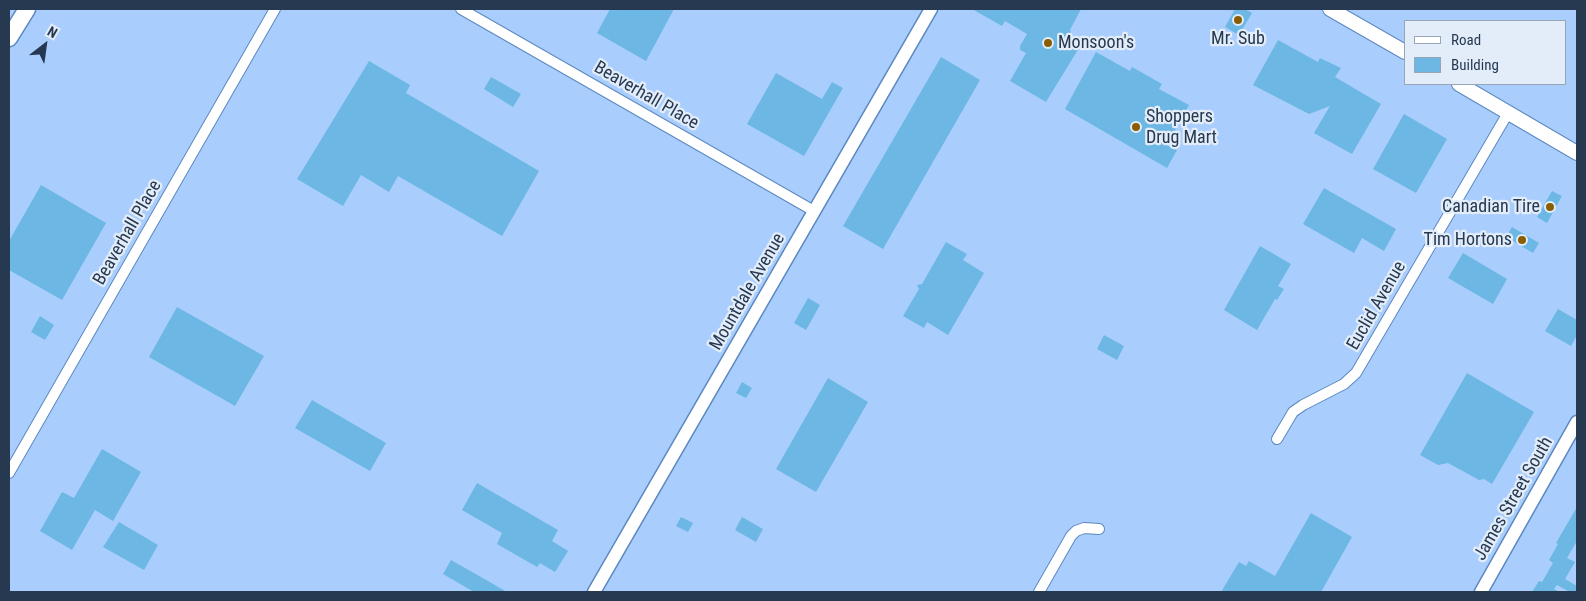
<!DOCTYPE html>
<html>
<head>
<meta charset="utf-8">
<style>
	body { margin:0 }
	#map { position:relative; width:1586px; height:601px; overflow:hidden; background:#a9cefe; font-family:"Roboto Condensed",sans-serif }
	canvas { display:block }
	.frame { position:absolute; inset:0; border:10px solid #263951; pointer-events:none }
	.legend { position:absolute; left:1404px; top:20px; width:162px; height:65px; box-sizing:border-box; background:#e3edf9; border:1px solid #97a5b6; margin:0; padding:6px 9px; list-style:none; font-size:15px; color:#263951 }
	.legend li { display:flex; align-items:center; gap:10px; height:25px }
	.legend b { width:25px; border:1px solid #97a5b6 }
	.north { position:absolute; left:20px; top:20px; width:50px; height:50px; -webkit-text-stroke:4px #e3edf9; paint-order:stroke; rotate:30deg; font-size:14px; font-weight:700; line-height:20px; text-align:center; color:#263951 }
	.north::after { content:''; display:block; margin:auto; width:18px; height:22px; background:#263951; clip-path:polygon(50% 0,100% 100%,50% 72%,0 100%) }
</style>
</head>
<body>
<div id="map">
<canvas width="1586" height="601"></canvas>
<div class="frame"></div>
<ul class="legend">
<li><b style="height:6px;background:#fff"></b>Road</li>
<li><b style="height:14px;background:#6cb7e3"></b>Building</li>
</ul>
<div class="north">N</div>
</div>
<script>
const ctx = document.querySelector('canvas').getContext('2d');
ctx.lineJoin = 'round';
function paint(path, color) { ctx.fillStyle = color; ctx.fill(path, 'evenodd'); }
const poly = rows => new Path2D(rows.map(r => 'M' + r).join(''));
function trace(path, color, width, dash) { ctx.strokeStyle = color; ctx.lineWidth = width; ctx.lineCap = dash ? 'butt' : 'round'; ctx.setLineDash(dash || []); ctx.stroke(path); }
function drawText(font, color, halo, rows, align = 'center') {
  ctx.font = font + ' "Roboto Condensed",sans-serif'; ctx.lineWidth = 4.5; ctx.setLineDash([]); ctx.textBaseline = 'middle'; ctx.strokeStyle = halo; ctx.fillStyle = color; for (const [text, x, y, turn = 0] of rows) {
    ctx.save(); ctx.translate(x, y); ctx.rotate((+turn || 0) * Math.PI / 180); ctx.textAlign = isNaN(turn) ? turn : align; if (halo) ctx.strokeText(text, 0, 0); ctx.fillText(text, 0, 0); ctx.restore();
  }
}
paint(poly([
	[610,9,674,9,646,61,597,33],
	[972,9,1081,9,1070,30,1075,45,1079,48,1046,102,1010,81,1026,53,1020,50,1020,46,1027,34,1005,21,1002,26],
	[1235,9,1245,9,1252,13,1239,35,1225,27],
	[1278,40,1318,62,1320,58,1341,68,1335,77,1381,104,1352,154,1314,133,1330,106,1309,114,1253,85],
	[1096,52,1130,71,1132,67,1162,84,1159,89,1189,105,1167,145,1177,150,1167,168,1065,109],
	[941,57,980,80,883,249,843,226],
	[369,61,410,85,406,93,539,171,502,236,398,176,389,192,361,175,343,206,297,179],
	[776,73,822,99,832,82,843,88,804,156,747,124],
	[491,77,521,94,513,107,484,89],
	[1404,114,1447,139,1416,193,1373,169],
	[41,185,106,223,62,300,9,270,9,241],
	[1324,188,1396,229,1384,251,1362,238,1354,253,1303,224],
	[1552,191,1562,196,1547,223,1537,217],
	[1512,227,1539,243,1533,253,1506,237],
	[946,242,967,254,963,260,984,273,948,335,927,322,924,328,903,316,919,289,917,285,922,284],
	[1260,246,1291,264,1278,286,1284,289,1277,300,1275,299,1257,330,1224,310],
	[1463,253,1507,279,1493,304,1448,278],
	[808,298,820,305,806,330,794,323],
	[177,307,264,356,235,406,149,357],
	[1558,309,1577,320,1577,335,1571,346,1545,331],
	[40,316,54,325,45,340,31,332],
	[1104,335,1124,346,1117,360,1097,349],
	[1467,373,1534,412,1492,484,1484,479,1479,480,1448,463,1438,465,1420,455],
	[828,378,868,402,816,492,776,469],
	[742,382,752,388,746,398,736,393],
	[312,400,386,443,370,471,295,428],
	[102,449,141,472,113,521,95,510,72,550,40,531,62,492,74,498],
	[477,483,558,530,552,541,568,551,555,572,540,563,537,567,497,544,502,533,462,510],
	[1577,507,1577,541,1567,558,1575,562,1565,579,1577,586,1577,592,1570,592,1557,585,1554,589,1560,592,1532,592,1539,581,1542,582,1553,563,1549,560,1558,544,1556,543],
	[1311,513,1352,537,1321,592,1221,592,1239,562,1246,566,1249,561,1275,576],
	[681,517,693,523,688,532,676,526],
	[742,517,763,529,756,542,735,530],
	[119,522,158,545,144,570,103,547],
	[451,560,481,577,507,592,474,592,443,574]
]), '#6cb7e3');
const minor = poly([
	[461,9,814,211],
	[1277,439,1293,412,1303,405,1344,384,1356,373,1508,113],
	[9,473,275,9],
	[1039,592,1071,536,1076,531,1084,528,1099,529]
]);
const tertiary = poly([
	[594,592,931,9],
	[1481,592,1577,422]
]);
const secondary = poly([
	[1330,9,1405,52],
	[1459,84,1577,153]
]);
const trunk = poly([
	[9,38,27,9]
]);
trace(minor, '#5c88c0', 12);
trace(tertiary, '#5c88c0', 15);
trace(secondary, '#5c88c0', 16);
trace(trunk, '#5c88c0', 19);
trace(minor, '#fff', 10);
trace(tertiary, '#fff', 12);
trace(secondary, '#fff', 14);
trace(trunk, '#fff', 16);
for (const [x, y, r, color] of [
	[1238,20,5,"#8b5d02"],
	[1048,43,5,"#8b5d02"],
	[1136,127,5,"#8b5d02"],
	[1550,207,5,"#8b5d02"],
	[1522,240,5,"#8b5d02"]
]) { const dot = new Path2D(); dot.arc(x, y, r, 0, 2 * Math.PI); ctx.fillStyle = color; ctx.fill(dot); trace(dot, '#e3edf9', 2); }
drawText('18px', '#263951', '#e3edf9', [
	["Mr. Sub",1238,39,"center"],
	["Monsoon's",1058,43],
	["Shoppers",1146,117],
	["Drug Mart",1146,138],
	["Canadian Tire",1540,207,"right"],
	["Tim Hortons",1512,240,"right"]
], 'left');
drawText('18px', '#263951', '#e3edf9', [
	["Beaverhall Place",646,96,30],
	["Beaverhall Place",128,233,-60],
	["Mountdale Avenue",748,292,-60],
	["Euclid Avenue",1377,306,-60],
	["James Street South",1514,499,-60]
]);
</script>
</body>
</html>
